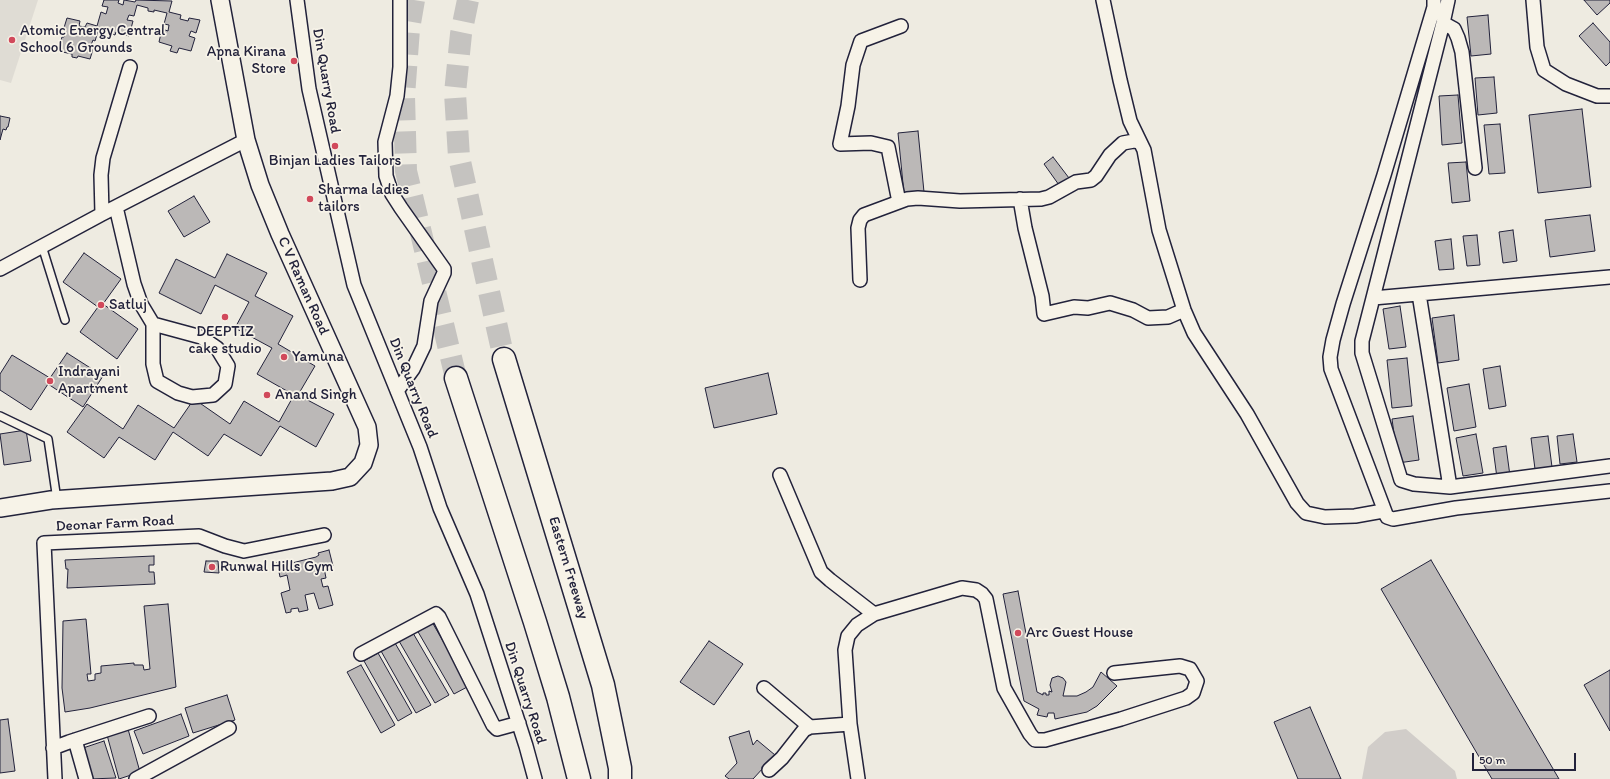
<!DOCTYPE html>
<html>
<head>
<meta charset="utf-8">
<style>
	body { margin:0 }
	#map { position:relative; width:1610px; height:779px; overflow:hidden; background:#eeebe1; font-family:Itim,sans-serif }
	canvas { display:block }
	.scale { position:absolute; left:1472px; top:753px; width:104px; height:18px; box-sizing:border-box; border:2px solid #22223b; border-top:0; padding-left:5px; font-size:12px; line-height:14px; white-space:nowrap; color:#22223b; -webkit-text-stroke:3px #f7f3e8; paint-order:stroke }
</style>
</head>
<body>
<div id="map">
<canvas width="1610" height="779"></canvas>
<div class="scale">50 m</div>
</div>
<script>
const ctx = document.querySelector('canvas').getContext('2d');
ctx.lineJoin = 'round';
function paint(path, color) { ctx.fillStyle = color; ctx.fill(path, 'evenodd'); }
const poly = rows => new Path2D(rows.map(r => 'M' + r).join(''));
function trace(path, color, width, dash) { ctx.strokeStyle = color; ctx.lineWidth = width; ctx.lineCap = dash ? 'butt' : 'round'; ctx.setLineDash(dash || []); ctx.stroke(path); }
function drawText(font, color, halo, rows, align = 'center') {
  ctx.font = font + ' Itim,sans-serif'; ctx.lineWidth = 3.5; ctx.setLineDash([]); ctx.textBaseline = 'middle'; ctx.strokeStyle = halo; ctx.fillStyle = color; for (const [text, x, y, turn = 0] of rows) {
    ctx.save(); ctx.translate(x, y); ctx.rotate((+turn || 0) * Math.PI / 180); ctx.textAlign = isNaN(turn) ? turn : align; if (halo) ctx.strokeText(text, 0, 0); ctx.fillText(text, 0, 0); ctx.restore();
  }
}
paint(poly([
	[0,0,38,0,11,83,0,80]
]), '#dfdcd4');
paint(poly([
	[1406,729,1455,771,1457,779,1362,779,1368,747,1385,732]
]), '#d1cdc9');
const building = poly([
	[104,0,119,0,118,3,123,5,124,0,135,2,136,0,172,1,169,12,181,15,180,19,188,21,189,18,200,20,196,33,191,31,189,36,195,38,191,51,179,48,177,53,170,51,172,46,159,42,162,29,168,31,169,25,164,24,167,13,154,10,154,12,148,11,148,8,137,5,134,16,129,15,127,20,133,21,129,36,116,32,115,35,109,33,110,31,99,28,95,41,93,40,91,45,94,46,90,59,78,56,77,58,72,57,72,54,58,51,62,37,64,37,66,32,63,31,67,18,80,21,79,26,85,27,87,23,97,26,101,12,106,14,108,7,102,6,104,0],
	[1584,0,1610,0,1610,3,1597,15,1584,0],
	[1488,15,1491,54,1471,56,1467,17,1488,15],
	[1593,23,1610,42,1610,62,1606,66,1579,36,1593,23],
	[1494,77,1497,113,1478,115,1475,78,1494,77],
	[1458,95,1462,143,1442,145,1439,96,1458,95],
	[1582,109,1591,187,1538,193,1529,115,1582,109],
	[0,116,10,118,8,127,7,127,6,130,3,129,0,140,0,116],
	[1500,124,1505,173,1489,174,1484,125,1500,124],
	[918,131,924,192,904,194,898,133,918,131],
	[1053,157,1069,178,1059,185,1044,164,1053,157],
	[1466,162,1470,201,1452,203,1448,163,1466,162],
	[194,196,210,222,184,237,168,211,194,196],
	[1590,215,1595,251,1550,257,1545,220,1590,215],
	[1513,230,1517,261,1503,263,1499,232,1513,230],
	[1477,235,1480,265,1467,266,1463,236,1477,235],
	[1451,239,1454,269,1439,270,1435,241,1451,239],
	[84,253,121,279,103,304,138,329,117,359,80,332,98,307,63,282,84,253],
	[227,254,267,273,255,296,293,316,278,344,315,366,298,395,334,414,316,447,280,426,261,456,224,434,208,456,173,432,155,460,119,437,104,458,67,432,87,404,123,429,138,405,174,428,194,399,230,424,244,401,279,422,294,395,257,374,272,348,235,328,249,302,215,285,201,314,159,293,176,259,215,278,227,254],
	[1400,306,1406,347,1389,349,1383,309,1400,306],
	[1454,315,1459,360,1438,363,1432,318,1454,315],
	[67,353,103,376,83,407,48,384,31,410,0,390,0,374,12,355,50,378,67,353],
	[1407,358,1412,406,1392,408,1387,360,1407,358],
	[1500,366,1506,406,1489,409,1483,369,1500,366],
	[768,373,777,414,714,428,705,388,768,373],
	[1469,384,1476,427,1454,431,1447,388,1469,384],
	[1413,416,1419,460,1398,463,1392,419,1413,416],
	[26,430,31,461,4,465,0,434,26,430],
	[1476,434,1483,473,1463,476,1456,438,1476,434],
	[1573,434,1577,462,1560,464,1557,436,1573,434],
	[1548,436,1552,467,1535,469,1531,438,1548,436],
	[1506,446,1510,476,1497,478,1493,448,1506,446],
	[329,550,333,566,324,568,326,578,321,579,323,587,328,586,333,605,319,609,314,593,305,595,308,610,299,612,298,608,291,609,291,612,286,613,281,593,290,590,287,575,280,577,277,562,287,560,287,563,292,563,316,557,319,555,318,553,329,550],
	[154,556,154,565,149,565,149,572,154,572,155,584,67,588,68,569,66,569,65,560,154,556],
	[1431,560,1559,779,1492,779,1381,589,1431,560],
	[206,561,218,561,219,573,204,572,206,561],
	[1018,591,1037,692,1043,695,1043,693,1046,693,1046,695,1049,695,1049,691,1052,692,1050,685,1052,678,1058,676,1063,678,1066,682,1063,696,1077,696,1086,692,1093,687,1101,672,1117,686,1097,706,1087,712,1055,719,1054,713,1048,713,1047,717,1037,715,1039,709,1024,701,1003,594,1018,591],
	[168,604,176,687,90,708,65,712,62,688,63,621,86,619,91,674,87,674,88,681,95,680,95,674,101,673,101,666,134,663,134,665,143,665,144,670,150,669,144,606,168,604],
	[432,622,469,686,454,694,417,630,432,622],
	[413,633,449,695,435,703,399,641,413,633],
	[709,641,743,664,714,705,680,682,709,641],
	[395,643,431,705,416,713,381,651,395,643],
	[378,653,412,713,398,721,364,661,378,653],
	[361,665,395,725,381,733,347,672,361,665],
	[1610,670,1610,731,1584,685,1610,670],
	[227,695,235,720,193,733,185,708,227,695],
	[1310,707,1341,779,1298,779,1274,722,1310,707],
	[181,714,189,736,143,754,134,731,181,714],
	[8,719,15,771,0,773,0,720,8,719],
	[128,729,140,772,119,779,107,735,128,729],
	[749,731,753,745,757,740,775,755,753,779,729,779,725,776,737,763,729,737,749,731],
	[104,741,116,778,89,779,80,749,104,741]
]);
paint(building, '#bbb8b7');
trace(building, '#22223b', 1);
trace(poly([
	[414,0,409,29,404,96,406,171,456,378],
	[468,0,461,34,455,93,459,157,504,359]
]), '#c5c3c0', 22, [22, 11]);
const service = poly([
	[42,246,65,320],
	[0,416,48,439,57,500]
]);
const minor = poly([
	[297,0,309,89,354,285,420,447,440,508,477,594,526,746,535,779],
	[1103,0,1120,80,1130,121,1144,150,1159,230,1184,310,1194,333,1247,414,1297,503,1306,513,1325,517,1355,516,1383,511],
	[1434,0,1434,7,1384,175,1343,304,1333,340,1330,357,1331,369,1387,517,1393,519,1456,508,1610,491],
	[1533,0,1537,47,1544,70,1566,84,1597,96,1610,96],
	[1443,23,1454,29,1458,38,1462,52,1475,168],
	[1020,199,1025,228,1042,296,1044,314,1074,307,1088,308,1110,303,1133,310,1148,318,1168,317,1184,310],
	[899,202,888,147,871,143,840,144,848,106,853,65,861,41,901,26],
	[116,207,134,284,141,304,153,324,201,337,217,348,228,366,225,384,213,395,192,397,178,393,157,381,153,364,153,324],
	[102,214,101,175,103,158,130,67],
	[0,269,102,214,246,140],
	[1610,277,1373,298,1362,341,1362,353,1401,480,1414,484,1450,487,1610,466],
	[860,280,858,228,860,220,864,215,907,199,918,198,960,201,1041,199,1049,197,1076,182,1091,180,1096,176,1110,155,1123,143,1134,141,1140,142],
	[1419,294,1450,487],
	[1373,298,1443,23,1448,0],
	[397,391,413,369,424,346,431,301,444,273,444,269,401,208,392,194,386,176,385,142,397,96,400,67,400,0],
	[780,475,821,572,830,580,874,614],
	[361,654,436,614,439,617,493,725,497,729,519,723],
	[764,688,810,727],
	[75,740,86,779],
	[53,748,69,742,149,716],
	[769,770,782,758,804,730,810,727,850,724],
	[55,779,44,543,199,536,225,546,244,551,324,535],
	[136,779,229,728],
	[858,779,850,724,845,650,848,636,857,625,874,614,962,588,976,590,982,594,986,599,1004,688,1030,734,1035,740,1045,740,1121,719,1186,698,1193,693,1197,681,1190,669,1180,666,1114,673]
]);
const tertiary = poly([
	[0,508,51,500,332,481,350,477,363,463,369,445,367,427,280,234,260,185,246,140,220,0]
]);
const motorway = poly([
	[504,359,603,685,620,768,620,779],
	[456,378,535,622,558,697,579,779]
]);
trace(service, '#22223b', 10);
trace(minor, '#22223b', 16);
trace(tertiary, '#22223b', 20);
trace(motorway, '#22223b', 25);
trace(service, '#f7f3e8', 7);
trace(minor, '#f7f3e8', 13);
trace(tertiary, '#f7f3e8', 17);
trace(motorway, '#f7f3e8', 22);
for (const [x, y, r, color] of [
	[12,40,4,"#d1495b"],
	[294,61,4,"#d1495b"],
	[335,146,4,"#d1495b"],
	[310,199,4,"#d1495b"],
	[101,305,4,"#d1495b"],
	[225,317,4,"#d1495b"],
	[284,357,4,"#d1495b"],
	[50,381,4,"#d1495b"],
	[267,395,4,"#d1495b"],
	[212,567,4,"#d1495b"],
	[1018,633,4,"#d1495b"]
]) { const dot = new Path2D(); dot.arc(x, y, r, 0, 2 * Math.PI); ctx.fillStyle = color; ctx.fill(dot); trace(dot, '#f7f3e8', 1.5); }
drawText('15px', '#22223b', '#f7f3e8', [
	["Atomic Energy Central",20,31],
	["School 6 Grounds",20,48],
	["Apna Kirana",286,52,"right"],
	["Store",286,69,"right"],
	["Binjan Ladies Tailors",335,161,"center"],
	["Sharma ladies",318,190],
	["tailors",318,207],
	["Satluj",109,305],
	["DEEPTIZ",225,332,"center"],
	["cake studio",225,349,"center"],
	["Yamuna",292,357],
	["Indrayani",58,372],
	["Apartment",58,389],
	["Anand Singh",275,395],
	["Runwal Hills Gym",220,567],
	["Arc Guest House",1026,633]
], 'left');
drawText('15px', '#22223b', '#f7f3e8', [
	["Din Quarry Road",326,81,80],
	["C V Raman Road",303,286,66],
	["Din Quarry Road",413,388,68],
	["Deonar Farm Road",115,524,-3],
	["Eastern Freeway",568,568,73],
	["Din Quarry Road",525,693,72]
]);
</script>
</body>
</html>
